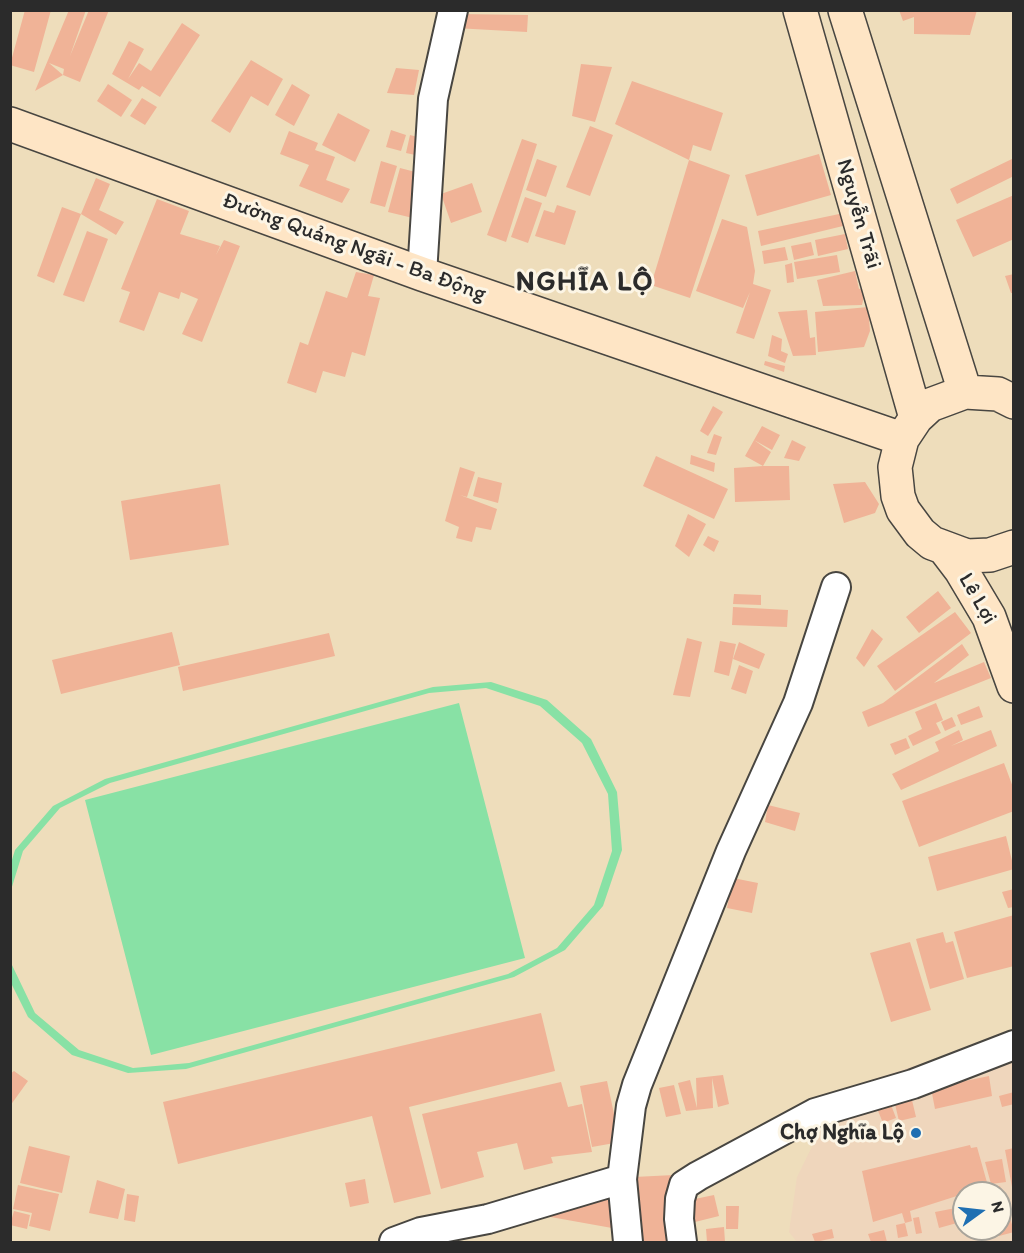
<!DOCTYPE html>
<html>
<head>
<meta charset="utf-8">
<style>
	body { margin:0 }
	#map { position:relative; width:1024px; height:1253px; overflow:hidden; background:#edb; font-family:Itim,sans-serif }
	canvas { display:block }
	.frame { position:absolute; inset:0; border:12px solid #2b2b2b; pointer-events:none }
	.north { position:absolute; left:952px; top:1181px; width:60px; height:60px; box-sizing:border-box; background:#fcf5e5; border:2px solid #a8a49b; border-radius:50%; rotate:75deg; font-size:16px; font-weight:700; line-height:24px; text-align:center; color:#2b2b2b }
	.north::after { content:''; display:block; margin:auto; width:21px; height:27px; background:#1f6fb2; clip-path:polygon(50% 0,100% 100%,50% 72%,0 100%) }
</style>
</head>
<body>
<div id="map">
<canvas width="1024" height="1253"></canvas>
<div class="frame"></div>
<div class="north">N</div>
</div>
<script>
const ctx = document.querySelector('canvas').getContext('2d');
ctx.lineJoin = 'round';
function paint(path, color) { ctx.fillStyle = color; ctx.fill(path, 'evenodd'); }
const poly = rows => new Path2D(rows.map(r => 'M' + r).join(''));
function trace(path, color, width, dash) { ctx.strokeStyle = color; ctx.lineWidth = width; ctx.lineCap = dash ? 'butt' : 'round'; ctx.setLineDash(dash || []); ctx.stroke(path); }
function drawText(font, color, halo, rows, align = 'center') {
  ctx.font = font + ' Itim,sans-serif'; ctx.lineWidth = 6; ctx.setLineDash([]); ctx.textBaseline = 'middle'; ctx.strokeStyle = halo; ctx.fillStyle = color; for (const [text, x, y, turn = 0] of rows) {
    ctx.save(); ctx.translate(x, y); ctx.rotate((+turn || 0) * Math.PI / 180); ctx.textAlign = isNaN(turn) ? turn : align; if (halo) ctx.strokeText(text, 0, 0); ctx.fillText(text, 0, 0); ctx.restore();
  }
}
paint(poly([
	[1013,1034,1013,1242,797,1242,789,1232,797,1177,840,1090],
	[964,1193,1000,1193,1000,1229,964,1229]
]), '#efd6bc');
paint(poly([
	[491,682,547,700,591,739,617,792,622,850,603,906,565,950,514,977,186,1069,128,1073,72,1055,28,1017,11,983,11,963,35,1013,79,1050,133,1068,189,1063,508,974,557,948,594,905,612,851,608,794,582,743,540,706,486,688,429,693,110,783,60,808,23,851,11,890,11,863,15,850,53,806,105,779,433,687],
	[459,703,525,958,151,1055,85,800]
]), '#88e1a5');
paint(poly([
	[25,10,51,10,34,72,10,65],
	[69,10,86,10,70,56,89,10,109,10,80,82,63,75,64,69,49,63,63,75,35,91],
	[899,10,977,10,970,35,914,34,914,17,903,21],
	[458,14,528,15,527,32,455,28],
	[182,23,200,35,160,97,142,86,139,90,112,74,129,41,144,49,128,79,139,63,151,71],
	[251,60,283,79,268,106,251,96,230,133,211,121],
	[581,64,612,67,595,122,572,116],
	[396,68,419,70,414,95,387,93],
	[632,81,723,113,711,151,693,145,689,160,615,124],
	[108,84,132,100,121,117,97,101],
	[292,84,310,95,294,126,275,115],
	[142,98,157,107,145,125,130,116],
	[338,113,370,130,355,162,322,145],
	[590,126,613,135,590,196,566,187],
	[391,130,406,135,401,151,386,147],
	[289,131,318,143,315,150,335,157,326,180,350,189,342,203,299,186,309,165,280,154],
	[410,135,429,140,425,157,406,153],
	[522,139,537,144,506,242,487,235],
	[819,154,831,195,757,216,745,175],
	[1014,158,1014,176,957,204,950,189],
	[537,159,557,166,546,197,526,190],
	[689,160,730,175,690,298,651,285],
	[381,161,397,166,385,207,370,203],
	[400,168,427,175,417,219,388,212],
	[96,178,110,184,99,210,124,222,116,235,81,214],
	[472,183,482,212,451,223,441,194],
	[1014,195,1014,239,973,257,956,220],
	[525,197,542,203,528,243,511,237],
	[157,199,189,211,180,234,220,246,216,255,224,240,240,246,202,342,182,334,198,299,181,292,179,299,159,292,144,331,119,322,130,292,121,289],
	[557,205,576,211,565,245,535,236,544,210,554,213],
	[62,207,81,214,54,283,37,276],
	[844,213,847,225,761,246,758,231],
	[722,219,747,227,755,271,753,284,771,290,754,339,736,333,750,292,743,308,696,291],
	[87,231,108,239,84,302,63,295],
	[845,234,848,249,818,256,815,240],
	[811,242,814,255,794,260,791,246],
	[785,247,788,260,764,264,762,251],
	[837,255,840,272,797,279,794,262],
	[792,263,794,282,787,283,785,265],
	[855,271,859,289,866,288,862,305,823,306,817,280],
	[356,272,374,275,368,296,380,298,365,356,352,352,345,377,323,371,316,393,287,383,300,342,308,345,326,291,347,298],
	[1014,274,1014,293,1011,293,1005,276],
	[868,307,870,331,864,347,818,352,815,312],
	[807,310,810,338,815,337,816,355,793,356,778,312],
	[772,335,782,339,781,351,788,354,785,363,768,356],
	[765,361,785,366,784,372,764,365],
	[713,406,723,412,708,436,700,431],
	[762,426,780,435,772,450,754,440,771,452,763,466,789,466,790,500,735,502,734,468,763,466,745,456],
	[714,434,722,437,716,455,707,453],
	[792,440,806,447,799,461,784,458],
	[691,455,715,463,714,472,690,464],
	[656,456,728,489,714,519,643,486],
	[460,467,475,472,467,497,460,495,497,509,491,530,476,527,472,542,456,538,459,527,445,521],
	[478,477,502,483,498,503,473,496],
	[865,482,879,504,875,513,844,523,833,484],
	[220,484,229,545,130,560,121,501],
	[688,514,706,524,689,557,675,546],
	[708,536,719,541,714,552,703,545],
	[938,591,951,608,919,633,906,617],
	[734,594,761,595,761,605,733,604],
	[733,607,788,610,787,627,732,625],
	[955,612,971,633,895,691,877,666],
	[872,629,883,639,864,667,856,658],
	[172,632,180,665,61,694,52,660],
	[329,633,335,656,183,691,178,667],
	[687,638,702,642,690,697,673,695],
	[720,641,736,644,729,676,714,672],
	[739,642,765,654,759,669,733,659],
	[962,644,969,655,934,683,984,662,991,678,868,727,862,712,883,703],
	[739,665,753,671,746,694,731,689],
	[936,703,943,720,936,723,941,733,913,746,908,736,922,729,915,712],
	[979,706,983,717,961,725,957,715],
	[952,717,956,726,945,731,941,722],
	[959,730,963,740,951,746,991,730,997,746,901,790,892,774,939,751,935,742],
	[906,738,910,748,895,755,890,744],
	[1004,763,1014,790,1014,811,919,847,902,801],
	[768,805,800,813,795,831,765,822],
	[1006,836,1014,869,937,891,928,857],
	[733,878,758,883,752,913,727,908],
	[1014,889,1014,907,1008,908,1002,892],
	[1014,915,1014,966,967,978,954,932],
	[943,932,946,943,953,941,964,979,930,989,916,939],
	[910,942,931,1010,891,1022,870,953],
	[541,1013,555,1071,409,1107,431,1194,394,1203,372,1116,178,1164,163,1102],
	[14,1071,28,1081,10,1106,10,1074],
	[723,1075,729,1104,718,1107,712,1078,713,1108,686,1111,678,1083,690,1080,697,1108,696,1078],
	[989,1076,992,1096,935,1109,931,1088],
	[607,1081,620,1142,592,1147,580,1086],
	[561,1082,568,1107,582,1104,592,1152,551,1157,553,1163,524,1170,517,1143,477,1152,484,1177,441,1189,422,1114],
	[674,1085,681,1114,666,1117,659,1088],
	[1014,1092,1014,1104,1002,1107,999,1096],
	[911,1096,916,1117,899,1121,894,1100],
	[888,1097,896,1118,883,1123,874,1101],
	[970,1145,971,1148,977,1147,988,1186,910,1211,912,1221,905,1223,902,1213,873,1222,862,1171],
	[29,1146,70,1156,62,1193,20,1183],
	[1014,1148,1014,1187,1012,1187,1005,1150],
	[1002,1159,1006,1182,991,1184,985,1162],
	[674,1175,678,1242,641,1242,634,1177],
	[365,1179,369,1203,350,1207,345,1183],
	[97,1180,125,1189,118,1219,89,1213],
	[18,1185,59,1194,50,1231,29,1226,32,1213,13,1209],
	[619,1185,612,1228,545,1216],
	[1000,1186,1003,1197,1000,1198,1000,1193,984,1193,983,1191],
	[127,1194,139,1196,135,1222,124,1220],
	[714,1195,719,1216,695,1222,690,1200],
	[726,1206,739,1206,738,1229,726,1229],
	[961,1207,964,1221,939,1228,935,1212],
	[14,1211,30,1215,27,1229,10,1225],
	[1009,1214,1014,1232,999,1236,997,1229,1000,1229,1000,1216],
	[919,1217,922,1233,916,1234,913,1218],
	[905,1223,908,1236,898,1238,896,1225],
	[724,1227,725,1242,707,1242,706,1229],
	[832,1229,834,1238,815,1242,812,1234],
	[884,1230,887,1242,871,1242,868,1234]
]), '#f0b397');
const street = poly([
	[422,274,433,99,453,10],
	[394,1242,421,1232,488,1219,622,1179],
	[628,1242,622,1179,631,1106,637,1085,731,851,798,703,836,587],
	[682,1242,679,1219,680,1199,684,1185,698,1176,815,1113,913,1084,1014,1045]
]);
const secondary = poly([
	[800,10,916,418],
	[845,10,965,392],
	[10,124,422,274,902,439],
	[1014,402,998,394,965,392,930,405,916,418,902,439,895,467,898,496,903,510,920,533,932,543,967,556,990,555,1014,547],
	[945,549,961,570,989,617,1014,686]
]);
trace(street, '#484641', 32);
trace(secondary, '#484641', 36);
trace(street, '#fff', 28);
trace(secondary, '#fee5c5', 33);
for (const [x, y, r, color] of [
	[916,1133,6,"#1f6fb2"]
]) { const dot = new Path2D(); dot.arc(x, y, r, 0, 2 * Math.PI); ctx.fillStyle = color; ctx.fill(dot); trace(dot, '#fcf5e5', 2); }
drawText('22px', '#2b2b2b', '#fcf5e5', [
	["Nguyễn Trãi",858,214,74],
	["Đường Quảng Ngãi - Ba Động",354,248,20],
	["Lê Lợi",977,599,60]
]);
drawText('bold 22px', '#2b2b2b', '#fcf5e5', [
	["Chợ Nghĩa Lộ",904,1133]
], 'right');
ctx.letterSpacing = '1.5px';
drawText('bold 28px', '#2b2b2b', '#fcf5e5', [
	["NGHĨA LỘ",585,283]
]);
ctx.letterSpacing = '0px';
</script>
</body>
</html>
